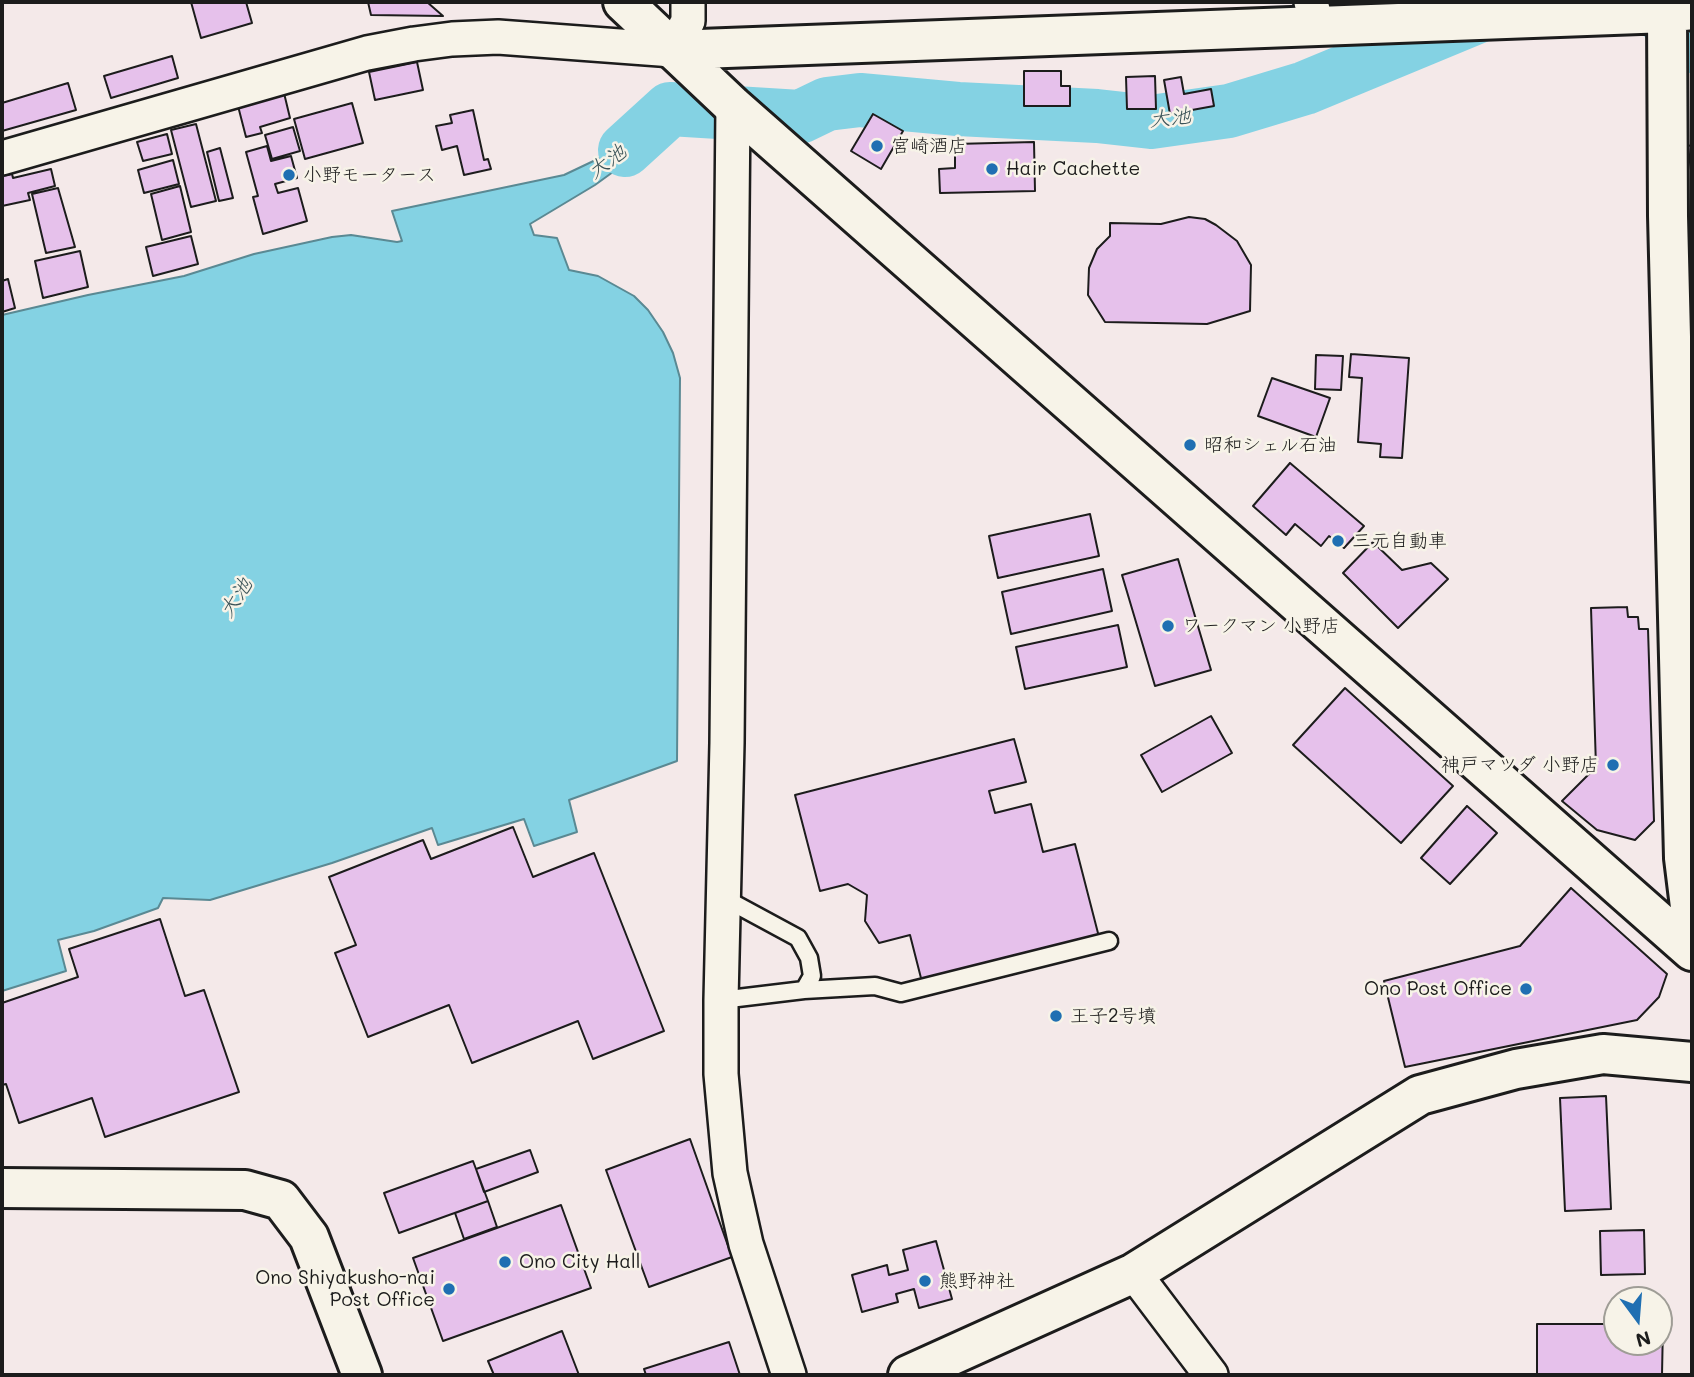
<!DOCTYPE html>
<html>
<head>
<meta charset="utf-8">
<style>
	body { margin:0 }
	#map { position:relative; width:1694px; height:1377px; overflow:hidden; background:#f4e9e9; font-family:Mali,sans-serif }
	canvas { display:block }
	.frame { position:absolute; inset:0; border:4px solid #1c1c1c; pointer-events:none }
	.north { position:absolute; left:1603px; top:1286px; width:70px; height:70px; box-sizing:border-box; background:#f7f3e8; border:2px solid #9f9d96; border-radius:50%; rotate:164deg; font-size:19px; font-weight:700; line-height:28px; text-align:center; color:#1c1c1c }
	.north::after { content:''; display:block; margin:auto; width:24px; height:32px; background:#1f6fb2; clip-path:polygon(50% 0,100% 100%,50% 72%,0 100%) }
</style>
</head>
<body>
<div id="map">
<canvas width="1694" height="1377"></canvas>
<div class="frame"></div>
<div class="north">N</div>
</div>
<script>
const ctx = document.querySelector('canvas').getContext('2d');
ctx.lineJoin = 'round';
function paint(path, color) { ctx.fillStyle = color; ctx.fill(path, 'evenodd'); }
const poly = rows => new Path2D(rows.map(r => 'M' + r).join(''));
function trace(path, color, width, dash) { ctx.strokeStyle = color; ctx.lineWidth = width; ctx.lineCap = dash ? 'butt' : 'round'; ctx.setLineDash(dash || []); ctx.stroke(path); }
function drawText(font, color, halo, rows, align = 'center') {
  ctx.font = font + ' Mali,"Klee One",sans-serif'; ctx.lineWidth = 5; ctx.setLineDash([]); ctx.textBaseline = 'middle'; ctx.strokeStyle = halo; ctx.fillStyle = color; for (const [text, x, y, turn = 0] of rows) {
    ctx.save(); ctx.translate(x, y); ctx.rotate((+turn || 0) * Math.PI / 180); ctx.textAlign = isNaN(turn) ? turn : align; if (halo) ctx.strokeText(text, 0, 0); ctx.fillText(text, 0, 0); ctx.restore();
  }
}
const water = poly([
	[669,95,686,102,685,108,646,148,595,185,530,224,534,235,557,238,569,270,598,276,634,296,648,310,663,332,673,353,680,378,677,761,569,800,577,832,534,846,524,819,438,845,432,828,332,863,210,900,163,898,158,908,94,931,58,940,66,971,2,991,2,315,88,295,184,276,254,254,332,237,351,235,397,242,402,241,392,211,564,175,604,156,618,146,669,95]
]);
paint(water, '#84d2e3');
trace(water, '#5a8993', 2);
trace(poly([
	[1650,2,1689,46,1692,45],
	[625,150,670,109,800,117,827,104,860,100,958,109,1097,116,1151,122,1229,111,1305,88,1486,13]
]), '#84d2e3', 54);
const building = poly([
	[191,2,246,2,252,23,201,38,191,2],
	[368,2,427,2,443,16,371,15,368,2],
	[172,56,178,78,111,98,104,76,172,56],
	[417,62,423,90,375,100,369,72,417,62],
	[1024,71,1061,71,1061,86,1070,86,1070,106,1024,106,1024,71],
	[1155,76,1156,109,1127,109,1126,77,1155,76],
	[1181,77,1184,94,1211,89,1214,106,1170,114,1164,80,1181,77],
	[68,83,76,110,2,131,2,103,68,83],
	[284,93,290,118,260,127,262,133,246,137,238,106,284,93],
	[352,103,363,143,305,159,294,119,352,103],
	[473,110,484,160,488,159,491,169,464,175,457,146,442,150,436,126,452,123,450,115,473,110],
	[873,114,903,131,881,169,851,151,873,114],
	[196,124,216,201,191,207,171,130,196,124],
	[293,127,300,151,272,159,265,135,293,127],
	[167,134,172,154,143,161,137,142,167,134],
	[1034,142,1035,191,940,193,939,169,955,168,955,144,1034,142],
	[1692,145,1692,179,1688,146,1692,145],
	[267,146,271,161,291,156,297,178,275,184,278,193,298,188,307,221,263,234,253,197,258,196,246,152,267,146],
	[220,148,233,198,219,201,207,152,220,148],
	[173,160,179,184,144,193,138,170,173,160],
	[51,169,55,186,28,193,30,200,2,206,2,176,12,174,13,178,51,169],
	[180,186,191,232,162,240,151,194,180,186],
	[58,188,75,247,46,253,32,194,58,188],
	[1189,217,1205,219,1216,225,1237,241,1251,265,1250,311,1207,324,1105,322,1088,295,1089,268,1097,249,1110,236,1110,223,1161,224,1189,217],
	[191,236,198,264,153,276,146,247,191,236],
	[80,251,88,287,43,298,35,261,80,251],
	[8,279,15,308,2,312,2,281,8,279],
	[1351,354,1409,358,1402,458,1380,457,1381,444,1358,442,1362,378,1349,377,1351,354],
	[1316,355,1343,356,1341,390,1315,389,1316,355],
	[1272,378,1330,398,1316,437,1258,416,1272,378],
	[1290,463,1364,526,1344,548,1329,536,1321,546,1295,524,1286,535,1253,506,1290,463],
	[1090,514,1099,556,998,578,989,536,1090,514],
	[1373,542,1402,570,1431,563,1448,579,1398,628,1343,573,1373,542],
	[1178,559,1211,670,1155,686,1122,575,1178,559],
	[1103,569,1112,611,1011,634,1002,592,1103,569],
	[1627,607,1628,617,1638,617,1639,629,1648,629,1654,821,1635,840,1597,830,1562,801,1596,767,1591,608,1627,607],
	[1118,625,1127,667,1025,689,1016,647,1118,625],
	[1345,688,1453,786,1401,843,1293,745,1345,688],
	[1211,716,1232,753,1162,792,1141,755,1211,716],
	[1014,739,1026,782,989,791,995,813,1031,804,1043,852,1075,844,1099,937,922,982,910,935,879,943,865,921,867,895,848,884,820,891,795,795,1014,739],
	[1467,806,1497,833,1450,884,1421,858,1467,806],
	[513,827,533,877,594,853,664,1031,593,1059,578,1021,472,1063,449,1005,368,1037,335,953,356,945,329,877,423,840,431,859,513,827],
	[1571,888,1667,974,1659,997,1637,1020,1405,1067,1384,981,1520,946,1571,888],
	[160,919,185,996,204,990,239,1092,105,1137,92,1098,19,1123,6,1084,2,1085,2,1003,78,977,69,949,160,919],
	[1606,1096,1611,1209,1565,1211,1560,1098,1606,1096],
	[690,1139,732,1257,649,1287,606,1170,690,1139],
	[530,1150,538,1172,484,1192,476,1169,530,1150],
	[473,1161,488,1201,399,1233,384,1193,473,1161],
	[488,1201,497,1227,464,1239,455,1213,488,1201],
	[561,1205,591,1288,443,1341,413,1258,561,1205],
	[1644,1230,1645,1274,1601,1275,1600,1231,1644,1230],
	[936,1241,952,1299,919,1308,914,1289,896,1294,898,1302,862,1312,852,1275,887,1265,889,1275,908,1270,903,1250,936,1241],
	[1537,1324,1617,1324,1617,1342,1659,1342,1659,1324,1663,1324,1662,1375,1537,1375,1537,1324],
	[562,1331,579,1375,494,1375,488,1361,562,1331],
	[729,1342,740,1375,646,1375,644,1369,729,1342]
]);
paint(building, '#e6c1eb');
trace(building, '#1c1c1c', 2);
const lane = poly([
	[804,990,875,986,901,993,1109,941],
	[721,1000,804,990,812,976,809,958,798,938,724,898]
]);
const street = poly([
	[1311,2,1317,26],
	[733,106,727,743,721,1000,721,1074,730,1173,746,1244,789,1375],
	[2,158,367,53,414,44,452,39,498,37,673,50,688,21,688,2],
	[1134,1273,1211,1375]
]);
const secondary = poly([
	[623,2,733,106,1692,951],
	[1667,13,1668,216,1684,858,1692,923],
	[673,50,1667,13,1692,10],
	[2,1188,245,1190,281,1200,309,1237,362,1375],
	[908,1375,1134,1273,1420,1095,1516,1069,1603,1054,1692,1062]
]);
trace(lane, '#1c1c1c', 21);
trace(street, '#1c1c1c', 38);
trace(secondary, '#1c1c1c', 44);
trace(lane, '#f7f3e8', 16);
trace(street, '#f7f3e8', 33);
trace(secondary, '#f7f3e8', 38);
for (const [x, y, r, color] of [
	[877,146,7,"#1f6fb2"],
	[992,169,7,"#1f6fb2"],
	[289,175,7,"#1f6fb2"],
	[1190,445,7,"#1f6fb2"],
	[1338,541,7,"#1f6fb2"],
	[1168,626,7,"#1f6fb2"],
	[1613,765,7,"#1f6fb2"],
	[1526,989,7,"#1f6fb2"],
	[1056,1016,7,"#1f6fb2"],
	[505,1262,7,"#1f6fb2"],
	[925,1281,7,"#1f6fb2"],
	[449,1289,7,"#1f6fb2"]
]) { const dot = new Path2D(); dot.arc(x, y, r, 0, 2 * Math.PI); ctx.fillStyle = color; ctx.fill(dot); trace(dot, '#f7f3e8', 2.5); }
drawText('19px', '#1c1c1c', '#f7f3e8', [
	["宮崎酒店",891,146],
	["Hair Cachette",1006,169],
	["小野モータース",303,175],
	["昭和シェル石油",1204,445],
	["三元自動車",1352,541],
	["ワークマン 小野店",1182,626],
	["神戸マツダ 小野店",1599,765,"right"],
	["Ono Post Office",1512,989,"right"],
	["王子2号墳",1070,1016],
	["Ono City Hall",519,1262],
	["Ono Shiyakusho-nai",435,1278,"right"],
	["Post Office",435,1300,"right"],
	["熊野神社",939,1281]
], 'left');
drawText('italic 21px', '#3b5358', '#f7f3e8', [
	["大池",1170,118,-6],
	["大池",607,162,-37],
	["大池",236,598,-57]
]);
</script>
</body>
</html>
